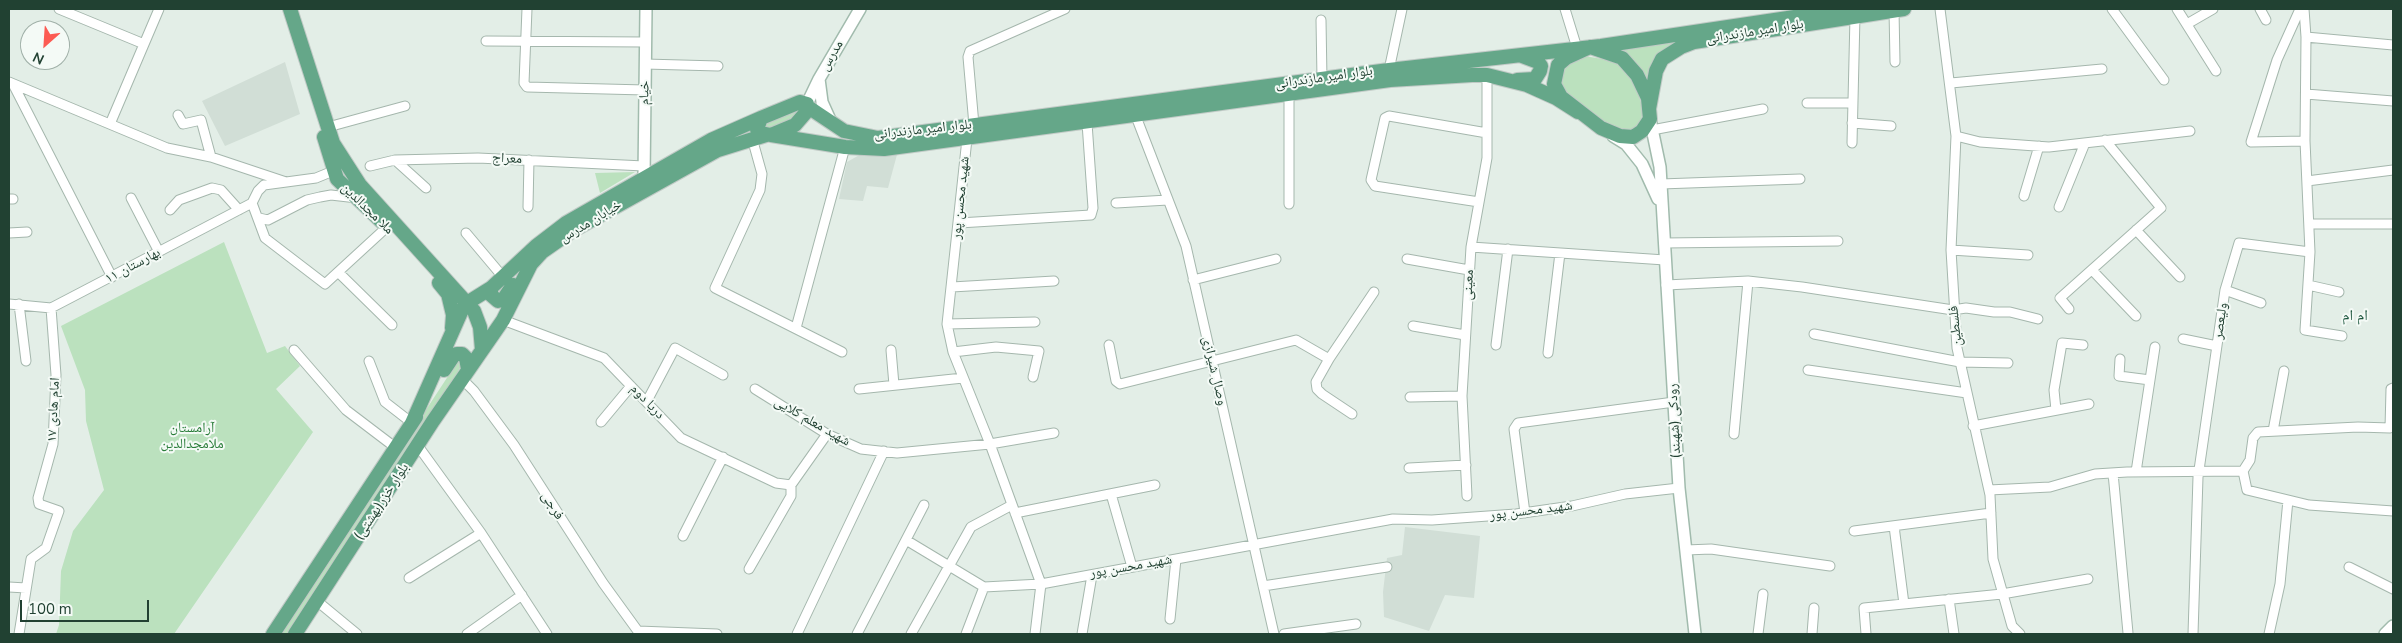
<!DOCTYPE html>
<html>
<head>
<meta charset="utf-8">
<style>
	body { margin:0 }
	#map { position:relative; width:2402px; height:643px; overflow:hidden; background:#e3eee7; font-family:"Nunito Sans",sans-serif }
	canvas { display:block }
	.frame { position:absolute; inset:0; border:10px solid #214132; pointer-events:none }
	.north { position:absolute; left:20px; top:20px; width:50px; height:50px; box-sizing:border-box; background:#f4faf6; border:1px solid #a0b0a8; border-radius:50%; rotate:206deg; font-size:14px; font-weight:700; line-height:20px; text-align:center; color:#214132 }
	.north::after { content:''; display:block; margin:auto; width:18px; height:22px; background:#fc5b53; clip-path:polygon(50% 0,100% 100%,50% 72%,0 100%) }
	.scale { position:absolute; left:20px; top:600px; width:129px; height:22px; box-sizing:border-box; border:2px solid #214132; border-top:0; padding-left:6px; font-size:15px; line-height:18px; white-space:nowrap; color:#214132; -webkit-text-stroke:4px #f4faf6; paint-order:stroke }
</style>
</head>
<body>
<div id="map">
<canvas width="2402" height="643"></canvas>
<div class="frame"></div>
<div class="north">N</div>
<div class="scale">100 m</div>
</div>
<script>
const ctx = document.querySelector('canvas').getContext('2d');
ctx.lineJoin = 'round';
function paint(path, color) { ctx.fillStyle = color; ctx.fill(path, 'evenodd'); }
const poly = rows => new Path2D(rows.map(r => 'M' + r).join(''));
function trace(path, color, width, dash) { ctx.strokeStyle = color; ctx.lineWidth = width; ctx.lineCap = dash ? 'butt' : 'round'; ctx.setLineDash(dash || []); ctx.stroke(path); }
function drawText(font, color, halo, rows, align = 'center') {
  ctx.font = font + ' "Nunito Sans","Noto Naskh Arabic",sans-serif'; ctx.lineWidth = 4; ctx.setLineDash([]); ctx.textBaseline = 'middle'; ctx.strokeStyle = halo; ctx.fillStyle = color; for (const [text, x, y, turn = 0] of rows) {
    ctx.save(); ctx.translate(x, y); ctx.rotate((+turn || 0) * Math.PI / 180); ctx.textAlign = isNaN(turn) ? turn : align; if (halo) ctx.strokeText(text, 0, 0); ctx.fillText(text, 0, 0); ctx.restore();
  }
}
paint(poly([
	[285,62,300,114,225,146,202,101],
	[898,151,888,188,867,186,863,201,839,199,847,162,863,153],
	[1405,527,1480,536,1474,598,1445,595,1429,631,1384,617,1383,592,1387,558,1402,555]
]), '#d1ded6');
paint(poly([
	[1861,9,1659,55,1652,62,1646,79,1608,47],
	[1584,56,1615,61,1630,77,1638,93,1643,109,1641,122,1632,130,1620,129,1603,122,1568,96,1559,82,1562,72,1572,62],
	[797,109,795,119,765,131,760,122],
	[635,172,600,193,595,173],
	[224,242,267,353,285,346,300,366,276,389,313,432,174,634,56,634,59,625,61,571,73,531,104,490,86,421,85,390,61,326],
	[458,361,462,364,433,421,290,634,279,634]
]), '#bbe1be');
const street = poly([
	[59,9,144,44],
	[527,9,524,83,527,87,645,90],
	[1565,9,1577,48],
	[1940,9,1956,136,1951,250,1957,348,1990,495,1993,559,2012,626,2020,634],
	[2112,9,2164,80],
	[2177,9,2216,71],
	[2260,9,2266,20],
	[2300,9,2277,60,2251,142,2305,141],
	[2304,9,2306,37,2305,141,2310,252,2305,330,2342,336],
	[1894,10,1895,62],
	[1321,20,1322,79],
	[2187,24,2213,9],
	[2306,37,2393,45],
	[486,41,645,42],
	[645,64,718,66],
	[1389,70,1402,9],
	[9,82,167,148,211,157,286,182],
	[1951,83,2102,69],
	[13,84,112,277],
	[1289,94,1289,204],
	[2306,94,2393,101],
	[1807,103,1853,103],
	[1135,114,1186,246,1274,634],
	[178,115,183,124,201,120,211,157],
	[1852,123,1891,126],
	[110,124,159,9],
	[974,125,968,57,970,51,1065,9],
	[328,127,405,106],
	[1652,130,1763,109],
	[1956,136,1980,142,2049,147,2190,131],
	[752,138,762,174,760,190,715,288,842,352],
	[967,139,947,324,953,352,990,444,1041,584,1393,519,1432,520,1516,514,1572,506,1625,494,1679,488],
	[1852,143,1855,16],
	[395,160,426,188],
	[370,166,395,160,478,158,644,166],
	[2307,181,2393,170],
	[1661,184,1800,179],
	[2024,196,2039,146],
	[131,198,159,252],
	[9,199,13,199],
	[1479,202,1375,186,1371,180,1385,118,1389,116,1487,133],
	[252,203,265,238,325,284,338,272,392,325],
	[252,203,258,191,264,185,316,178,333,171],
	[1116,203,1168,200],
	[528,207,529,160],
	[2059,207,2085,143],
	[170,210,179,200,212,188,221,190,239,210],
	[259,218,268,220,307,200,320,197,331,195,357,198],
	[959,223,1091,215,1093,208,1087,123],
	[2309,224,2393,224],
	[2136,230,2180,277],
	[9,233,27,232],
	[466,233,503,277],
	[1664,243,1838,241],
	[1471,247,1665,260],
	[1951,250,2028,255],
	[1407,259,1469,270],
	[2092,270,2136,316],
	[338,272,387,227],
	[1193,280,1276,259],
	[1666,285,1748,281,1802,287,1953,310,1966,308,1994,312,2010,312,2038,319],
	[2308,285,2339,292],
	[952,287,1054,281],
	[2225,290,2261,303],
	[9,304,51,308,252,203],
	[19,304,26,361],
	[2069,309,2060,298,2161,208,2105,140],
	[503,320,604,358,681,438,776,483,791,485],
	[947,324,1035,322],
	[1413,326,1465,335],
	[796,328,845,147],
	[1814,334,1960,362,2008,363],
	[2183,339,2217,346],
	[1109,345,1116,381,1120,384,1296,340,1329,359],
	[1496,345,1508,249],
	[294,350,346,410,396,448],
	[891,350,894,385],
	[953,352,996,347,1039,351,1033,377],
	[1548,353,1560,253],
	[2120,359,2119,376,2150,380],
	[369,361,385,402,412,423],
	[1808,370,1967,393],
	[462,379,474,391,514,445,603,583,640,634],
	[755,389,827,434,861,449,897,453,990,444,1054,433],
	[859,389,963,378],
	[1410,397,1462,396],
	[647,401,675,348,723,375],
	[2056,410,2054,390,2062,343,2083,345],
	[1352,414,1322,394,1317,389,1316,382,1329,359,1374,292],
	[601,422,631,386],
	[1973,426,2089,404],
	[2273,431,2284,371],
	[1734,434,1748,281],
	[418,446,481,533,547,634],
	[1409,468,1466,465],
	[2243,471,2250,460,2253,438,2258,432,2358,427,2390,428,2391,389,2393,388],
	[2243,471,2247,490,2309,505,2393,511],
	[2136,472,2155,347],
	[2113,473,2128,633],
	[1989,490,2050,487,2095,474,2127,472,2243,471],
	[1111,494,1132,567],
	[1467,496,1462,396,1471,247,1487,158,1487,75],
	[1015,513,1155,485],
	[1525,513,1514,429,1518,423,1674,402],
	[1894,526,1904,604],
	[1854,531,1991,513],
	[683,536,723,457],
	[906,540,984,587,1041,584,1035,634],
	[1686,550,1711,549,1830,566],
	[2349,567,2393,589],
	[749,569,791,496,791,485,827,434],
	[409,578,481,533],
	[1263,586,1387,567],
	[9,587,26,588],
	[1949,599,1954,634],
	[317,601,357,634],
	[1170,619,1176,559],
	[638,631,717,634],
	[19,634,31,559,46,548,59,511,39,504,38,498,53,444,56,375,51,308],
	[467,634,522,595],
	[797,634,884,451],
	[857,634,924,505],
	[911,634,971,527,1012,505],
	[966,634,984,587],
	[1082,634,1092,575],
	[1284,634,1356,624],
	[1758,634,1763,594],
	[1812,634,1814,608],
	[1866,634,1864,608,2002,594,2088,579],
	[2193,634,2198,477,2225,290,2239,243,2310,252],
	[2269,634,2280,584,2288,500]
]);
const secondary = poly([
	[819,79,822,102,831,122],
	[807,104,819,79,860,9],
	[1650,119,1660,167,1679,488,1695,634],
	[1613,136,1626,144,1642,164,1658,199],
	[644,177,646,9],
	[2385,634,2393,626]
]);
const primary = poly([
	[290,9,333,143,360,185,474,311,480,327,482,350],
	[1590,47,1622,58,1637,75,1648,98,1650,119,1642,131,1633,137,1620,136,1601,128,1561,97,1554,84,1558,65,1566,58,1590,47],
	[1517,80,1535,79,1540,71,1541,66,1538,62,1522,56],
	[800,102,807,104,808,110,795,125,771,135,761,133,757,129,761,118,800,102],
	[808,107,844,131,878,138,1389,70,1601,46,1848,9],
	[1649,109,1656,71,1662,59,1681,47,1694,42,1904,9],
	[771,135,845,147,884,149,1390,80,1472,75,1487,75,1527,85,1556,98,1578,112],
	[324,137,337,179,382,222],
	[439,283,448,294,453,315,452,328],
	[491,288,491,295,498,301,503,300,513,285],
	[444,370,454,355,457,354,462,354,466,358,468,369],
	[412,423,462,310,467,303,491,288,536,246,566,223,711,140,761,118],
	[273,634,416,417],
	[295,634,433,421,503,320,531,264,542,252,572,231,718,150,766,135]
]);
trace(street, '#a5b7ad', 11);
trace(secondary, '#a1bbad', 14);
trace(primary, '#c1cac6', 16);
trace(street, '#fff', 9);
trace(secondary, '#fff', 11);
trace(primary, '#65a789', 14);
drawText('14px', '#214132', '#f4faf6', [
	["بلوار امیر مازندرانی",1755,32,-9],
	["مدرس",832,56,-60],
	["بلوار امیر مازندرانی",1324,78,-8],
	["خیام",645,93,-89],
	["بلوار امیر مازندرانی",923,130,-6],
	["معراج",507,159,3],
	["شهید محسن پور",961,198,-84],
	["ملا مجدالدین",367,209,44],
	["خیابان مدرس",591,222,-31],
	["بهارستان ۱۱",133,266,-28],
	["معینی",1469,285,-87],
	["ولیعصر",2221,321,-82],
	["فلسطین",1956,326,-96],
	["وصال شیرازی",1214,371,77],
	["دریا دوم",647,402,46],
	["امام هادی ۱۷",54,410,-87],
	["رودکی (شهبند)",1675,421,-93],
	["شهید معلم کلایی",812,422,30],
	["بلوار خزر(بهشتی)",382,502,-57],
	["فرجی",552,506,58],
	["شهید محسن پور",1531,511,-7],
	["شهید محسن پور",1131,567,-10]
]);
drawText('14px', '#287c38', '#f4faf6', [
	["آرامستان",192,429],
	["ملامجدالدین",192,445]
]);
drawText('15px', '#1b553c', '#f4faf6', [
	["ام ام",2355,316]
]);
</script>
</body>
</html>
